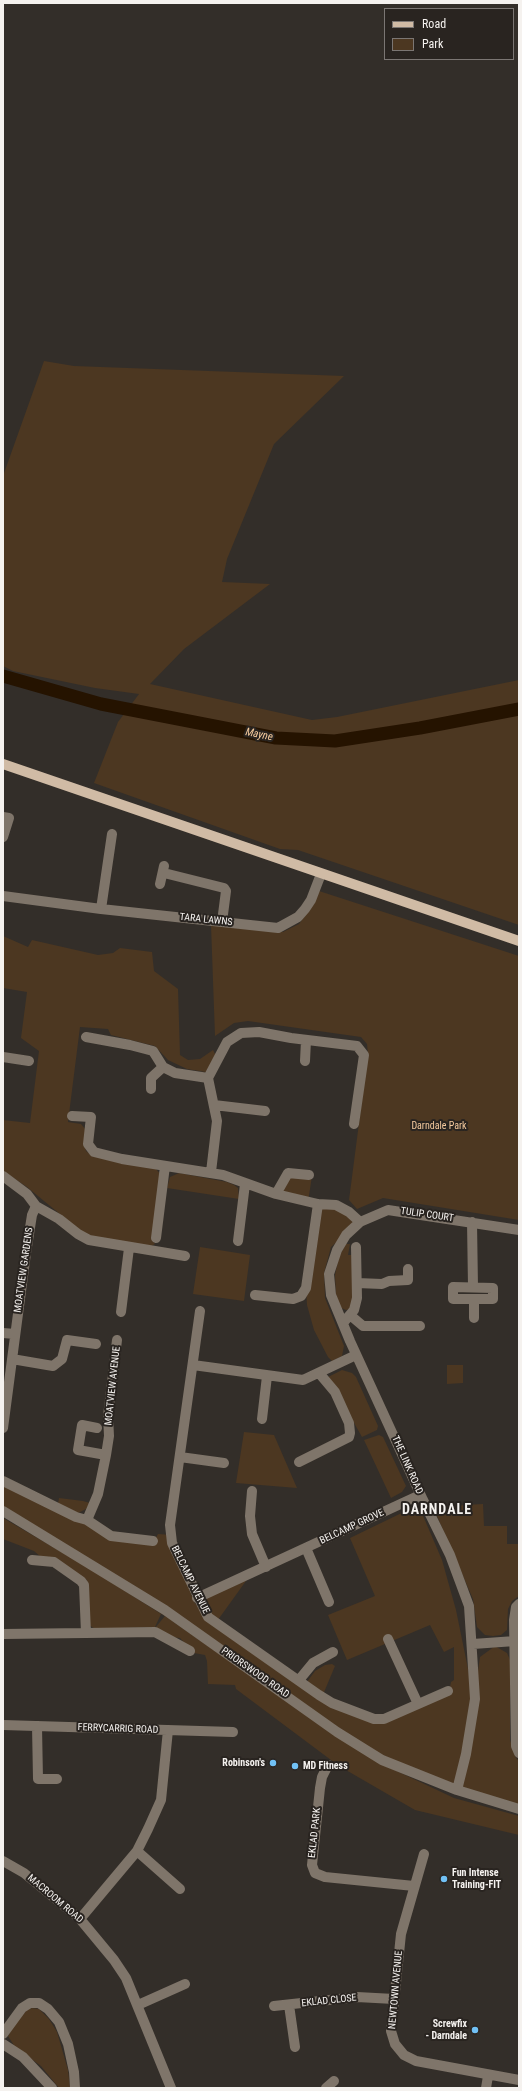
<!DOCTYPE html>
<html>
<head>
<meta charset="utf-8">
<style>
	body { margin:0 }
	#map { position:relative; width:522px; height:2091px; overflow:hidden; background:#332e29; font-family:"Roboto Condensed",sans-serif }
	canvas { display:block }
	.frame { position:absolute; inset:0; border:4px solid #f5f2ef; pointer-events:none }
	.legend { position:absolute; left:384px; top:8px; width:130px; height:52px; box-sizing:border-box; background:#292420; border:1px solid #7b7673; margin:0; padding:5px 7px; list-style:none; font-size:12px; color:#f5f2ef }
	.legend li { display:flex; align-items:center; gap:8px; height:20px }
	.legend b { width:20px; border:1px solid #7b7673 }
</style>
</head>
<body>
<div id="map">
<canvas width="522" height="2091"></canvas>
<div class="frame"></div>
<ul class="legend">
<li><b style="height:5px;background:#d0bba5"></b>Road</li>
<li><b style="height:11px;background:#4c3721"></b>Park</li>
</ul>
</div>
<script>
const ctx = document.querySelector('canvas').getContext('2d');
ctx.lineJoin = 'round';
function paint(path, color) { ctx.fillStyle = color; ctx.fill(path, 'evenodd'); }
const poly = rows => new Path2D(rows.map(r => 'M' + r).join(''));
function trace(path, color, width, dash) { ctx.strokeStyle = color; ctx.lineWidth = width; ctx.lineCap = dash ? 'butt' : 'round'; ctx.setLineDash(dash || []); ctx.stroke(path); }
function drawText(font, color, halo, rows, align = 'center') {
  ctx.font = font + ' "Roboto Condensed",sans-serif'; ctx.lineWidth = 4; ctx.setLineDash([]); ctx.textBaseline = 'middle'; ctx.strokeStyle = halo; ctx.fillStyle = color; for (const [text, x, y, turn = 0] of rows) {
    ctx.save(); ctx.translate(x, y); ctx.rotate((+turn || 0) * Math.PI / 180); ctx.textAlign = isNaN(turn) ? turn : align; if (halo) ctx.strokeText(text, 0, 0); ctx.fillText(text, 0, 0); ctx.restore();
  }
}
paint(poly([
	[44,361,74,366,344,376,274,444,227,559,222,582,270,584,184,649,150,684,312,720,337,717,519,680,519,925,298,850,280,849,94,783,118,722,139,694,95,688,13,671,3,666,3,476],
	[319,891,519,956,519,1220,383,1198,357,1209,349,1200,368,1054,367,1044,361,1037,248,1021,234,1023,215,1036,211,925,283,932,299,924,315,902],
	[3,936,28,947,32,940,98,955,113,953,120,948,152,952,154,971,178,989,180,1055,188,1060,200,1059,213,1050,216,1056,206,1072,187,1069,168,1060,155,1046,111,1035,108,1029,80,1027,68,1122,81,1124,86,1130,84,1144,86,1151,92,1156,156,1169,161,1175,152,1240,155,1244,151,1246,100,1239,83,1233,27,1187,3,1171,3,1120,30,1123,39,1051,21,1038,27,992,3,988],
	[179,1173,227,1182,234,1185,238,1188,239,1199,167,1188,170,1177],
	[288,1173,312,1176,308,1202,276,1194],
	[318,1204,336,1205,359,1222,331,1247,324,1273,325,1298,344,1346,342,1356,332,1361,328,1357,314,1330,307,1305,306,1288],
	[346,1244,350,1244,348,1255,353,1255,353,1297,350,1309,346,1310,339,1307,336,1294,335,1275,339,1256],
	[200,1247,250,1255,244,1301,193,1294],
	[447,1365,463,1365,463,1383,447,1384],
	[342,1370,352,1373,356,1377,378,1426,377,1430,362,1437,328,1377],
	[244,1432,274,1435,297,1488,236,1483],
	[379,1435,383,1437,406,1486,402,1492,391,1498,364,1440],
	[3,1481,98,1528,154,1541,158,1534,172,1535,173,1544,194,1602,210,1620,198,1597,251,1574,215,1624,304,1686,315,1671,325,1665,332,1664,335,1666,322,1697,379,1720,449,1692,451,1682,454,1680,454,1647,444,1652,430,1625,347,1660,328,1615,375,1596,350,1538,412,1508,421,1511,442,1560,456,1610,474,1698,480,1657,495,1646,507,1653,510,1660,510,1740,516,1758,519,1761,519,1809,383,1759,3,1510],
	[59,1498,83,1501,90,1503,86,1509,78,1513,58,1504],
	[483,1504,484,1526,507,1526,507,1544,519,1544,519,1596,512,1601,508,1609,507,1630,501,1635,493,1636,485,1635,477,1627,473,1599,433,1507],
	[3,1518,89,1568,161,1614,155,1627,95,1629,89,1625,87,1580,54,1559,41,1557,34,1551,3,1539],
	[165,1616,347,1743,386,1766,454,1798,519,1816,519,1835,415,1810,339,1766,236,1689,235,1685,208,1684,207,1661,205,1655,194,1653,180,1638,170,1637,155,1628],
	[32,2008,39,2009,49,2019,57,2032,68,2070,70,2088,59,2088,41,2066,15,2047,8,2036,13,2026,27,2010]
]), '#4c3721');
trace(poly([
	[3,676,101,704,276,738,335,741,420,728,519,709]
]), '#251300', 13);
trace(poly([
	[3,817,9,818,3,837],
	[164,873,224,888,226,891,222,922],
	[160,884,164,866],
	[3,896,101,909,278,928,298,917,305,909,311,900,321,874],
	[101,909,112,834],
	[86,1037,130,1045,153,1051,163,1067,175,1073,208,1078],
	[3,1057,29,1061],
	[305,1061,306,1040],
	[151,1089,151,1078,163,1067],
	[214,1105,265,1111],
	[72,1116,91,1117,88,1144,94,1152,122,1159,223,1175,276,1194,318,1204,336,1205,349,1212,360,1222],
	[211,1172,217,1121,208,1078,227,1042,241,1033,259,1032,291,1038,357,1046,364,1055,354,1124],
	[3,1176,27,1194,36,1206,59,1219,78,1234,89,1240,185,1256],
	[276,1194,288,1173,309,1175],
	[472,1222,473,1287],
	[156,1238,165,1166],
	[238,1241,245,1184],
	[357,1283,382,1284,389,1281,408,1280,408,1269],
	[453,1287,493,1288,493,1299,453,1299,453,1287],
	[255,1295,293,1299,301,1296,306,1288,318,1204],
	[200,1311,170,1525,172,1543,208,1617,319,1695,332,1703,374,1719,384,1719,448,1691],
	[121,1312,129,1248],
	[350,1315,363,1326,420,1326],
	[474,1318,474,1299],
	[343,1323,354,1310,357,1298,356,1247],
	[3,1333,15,1334],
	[12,1359,53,1366,62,1359,67,1340,96,1344],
	[193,1365,303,1380,356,1355],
	[262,1419,267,1376],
	[3,1428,26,1253,32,1215,36,1206],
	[106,1455,109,1436,108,1416,117,1340],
	[180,1457,224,1463],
	[299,1462,349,1437,350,1433,349,1423,335,1392,319,1373],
	[3,1481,76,1517,87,1520,111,1536,153,1541],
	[252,1491,250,1516,252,1534,266,1567],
	[3,1511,165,1610,337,1732,382,1760,457,1790,519,1809],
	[87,1520,98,1494,106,1455,78,1450,82,1425,97,1428],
	[306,1548,329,1602],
	[197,1598,420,1495],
	[519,1604,516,1607,514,1620,516,1746,519,1753],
	[86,1633,155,1632,190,1651],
	[3,1634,86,1633,84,1585,81,1581,54,1562,32,1560],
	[388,1639,418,1704],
	[473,1644,515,1641],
	[299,1680,313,1663,333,1652],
	[3,1725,233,1732],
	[37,1726,38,1779,57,1779],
	[328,1765,322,1777,320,1788,312,1865,315,1873,325,1877,414,1886],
	[457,1790,466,1754,475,1699,469,1606,450,1555,423,1500,350,1341,331,1295,329,1274,337,1250,346,1235,360,1222,388,1210,519,1230],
	[137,1851,180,1889],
	[424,1854,401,1934,391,2031,395,2044,404,2055,416,2061,519,2080],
	[3,1861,24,1873,80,1919,114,1960,126,1978,171,2088],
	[80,1919,137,1851,148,1829,161,1800,168,1730],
	[138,2005,185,1984],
	[289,2005,295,2047],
	[274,2006,357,1997,394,1999],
	[3,2034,22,2008,30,2003,39,2003,48,2009,59,2022,68,2044,74,2072,75,2088],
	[3,2044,23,2057,52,2088],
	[326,2088,334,2081],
	[486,2088,488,2076]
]), '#7f756a', 10);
trace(poly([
	[3,764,519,941]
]), '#d0bba5', 10);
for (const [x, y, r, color] of [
	[273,1763,4,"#71c1f5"],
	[295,1766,4,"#71c1f5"],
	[444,1879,4,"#71c1f5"],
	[475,2030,4,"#71c1f5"]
]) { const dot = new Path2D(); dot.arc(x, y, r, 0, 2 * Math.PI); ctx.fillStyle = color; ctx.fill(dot); trace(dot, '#292420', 1.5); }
drawText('10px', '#f5f2ef', '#292420', [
	["TARA LAWNS",206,920,6],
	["TULIP COURT",427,1215,8],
	["MOATVIEW GARDENS",24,1270,-82],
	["MOATVIEW AVENUE",113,1386,-84],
	["THE LINK ROAD",407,1465,66],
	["BELCAMP GROVE",352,1527,-25],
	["BELCAMP AVENUE",190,1580,64],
	["PRIORSWOOD ROAD",255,1673,35],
	["FERRYCARRIG ROAD",118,1729,2],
	["EKLAD PARK",315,1833,-84],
	["MACROOM ROAD",55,1899,40],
	["NEWTOWN AVENUE",396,1990,-85],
	["EKLAD CLOSE",329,2001,-6]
]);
drawText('10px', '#f4c99d', '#292420', [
	["Darndale Park",439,1126]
]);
drawText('bold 10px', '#f5f2ef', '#292420', [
	["Robinson's",265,1763],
	["MD Fitness",303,1766,"left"],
	["Fun Intense",452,1873,"left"],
	["Training-FIT",452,1885,"left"],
	["Screwfix",467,2024],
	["- Darndale",467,2036]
], 'right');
drawText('italic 11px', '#f7cc9f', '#292420', [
	["Mayne",259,735,11]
]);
ctx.letterSpacing = '1px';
drawText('bold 14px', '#f5f2ef', '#292420', [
	["DARNDALE",437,1510]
]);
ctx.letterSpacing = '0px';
</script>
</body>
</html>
